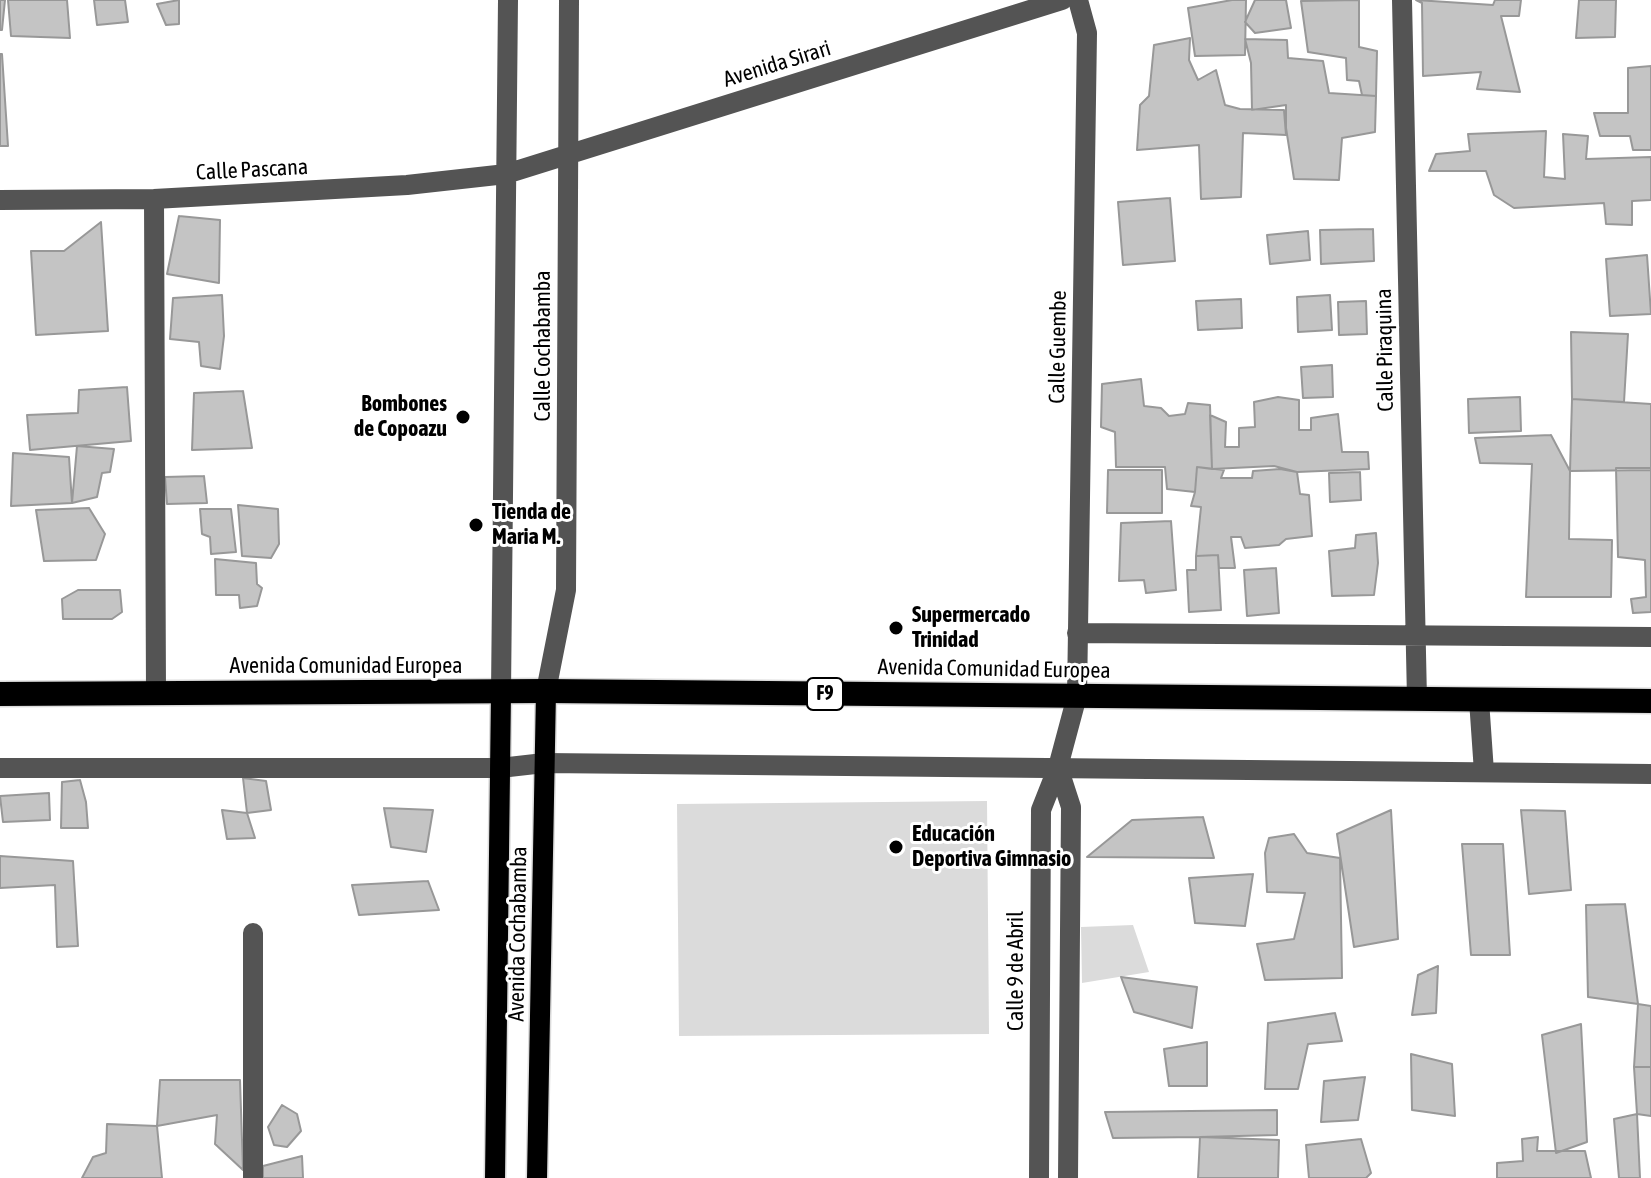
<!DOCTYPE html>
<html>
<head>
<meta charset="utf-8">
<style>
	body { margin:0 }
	canvas { display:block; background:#fff }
</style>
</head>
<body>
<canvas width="1651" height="1178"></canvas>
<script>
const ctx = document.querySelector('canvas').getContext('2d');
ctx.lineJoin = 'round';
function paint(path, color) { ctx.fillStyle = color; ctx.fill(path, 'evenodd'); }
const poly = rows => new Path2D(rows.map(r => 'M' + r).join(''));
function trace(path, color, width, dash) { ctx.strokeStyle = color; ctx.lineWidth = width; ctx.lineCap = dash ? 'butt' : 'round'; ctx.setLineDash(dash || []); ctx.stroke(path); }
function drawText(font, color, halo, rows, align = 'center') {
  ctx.font = font + ' "Asap Condensed",sans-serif'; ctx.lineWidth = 6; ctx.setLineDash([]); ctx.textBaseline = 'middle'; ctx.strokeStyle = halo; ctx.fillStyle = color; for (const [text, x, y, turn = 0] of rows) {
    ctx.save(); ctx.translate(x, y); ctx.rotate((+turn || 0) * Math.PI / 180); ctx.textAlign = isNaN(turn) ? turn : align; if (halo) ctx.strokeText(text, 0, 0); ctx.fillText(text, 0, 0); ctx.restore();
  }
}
paint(poly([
	[987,801,989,1034,679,1036,677,804],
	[1133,925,1149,972,1082,983,1081,927]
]), '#dbdbdb');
const building = poly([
	[0,0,5,0,2,30,0,30,0,0],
	[8,0,67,0,70,38,11,36,8,0],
	[94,0,125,0,128,22,97,25,94,0],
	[179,0,179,24,166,25,157,4,179,0],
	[1232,0,1246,0,1245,55,1195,56,1188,8,1232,0],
	[1255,0,1286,0,1291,28,1255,33,1245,22,1255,0],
	[1359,0,1359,47,1377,51,1376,96,1362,95,1359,81,1347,80,1346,58,1308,52,1301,1,1359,0],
	[1416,0,1493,5,1495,0,1521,0,1519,16,1501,16,1520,92,1477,89,1481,72,1423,76,1422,3,1416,0],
	[1579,0,1616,0,1615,37,1576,38,1579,0],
	[1190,38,1189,60,1198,80,1216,70,1225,105,1240,109,1284,110,1286,135,1243,133,1241,197,1201,199,1199,145,1137,150,1140,105,1149,96,1154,45,1190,38],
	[1245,39,1287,40,1288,58,1323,61,1329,93,1376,96,1375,132,1342,138,1339,180,1294,179,1286,128,1286,105,1252,110,1251,63,1245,39],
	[0,54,2,54,8,146,0,146,0,54],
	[1651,66,1651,150,1633,150,1630,136,1600,136,1594,113,1628,113,1628,68,1651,66],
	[1546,131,1544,177,1565,179,1563,134,1588,136,1586,159,1651,157,1651,200,1632,201,1632,225,1606,224,1604,203,1514,208,1494,195,1486,171,1429,171,1436,154,1470,151,1468,134,1546,131],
	[1170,198,1175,261,1123,265,1118,202,1170,198],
	[179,216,220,220,219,283,167,274,179,216],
	[101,222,108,331,36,335,31,251,64,251,101,222],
	[1373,229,1374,261,1321,264,1320,230,1373,229],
	[1308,231,1310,260,1270,264,1267,235,1308,231],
	[1647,255,1651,314,1610,316,1606,259,1647,255],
	[222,295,224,336,220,369,201,366,199,342,170,339,173,298,222,295],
	[1330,295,1332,330,1298,332,1297,297,1330,295],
	[1241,299,1242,328,1198,330,1196,301,1241,299],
	[1366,301,1367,334,1339,335,1338,302,1366,301],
	[1571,332,1628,334,1624,402,1572,399,1571,332],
	[1332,365,1333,397,1303,398,1301,367,1332,365],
	[1141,379,1144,406,1161,408,1169,416,1185,414,1188,403,1210,405,1212,469,1197,467,1195,492,1167,489,1165,467,1116,467,1115,432,1101,427,1102,384,1141,379],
	[127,387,131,441,30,450,27,415,78,413,79,390,127,387],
	[243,391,252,448,192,450,194,393,243,391],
	[1278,397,1299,400,1299,430,1311,430,1311,418,1338,414,1342,452,1368,452,1369,469,1297,472,1274,466,1212,469,1210,415,1226,422,1225,447,1239,447,1239,428,1255,427,1254,402,1278,397],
	[1520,397,1521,431,1469,433,1468,399,1520,397],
	[1572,399,1651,404,1651,470,1570,471,1572,399],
	[1551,435,1570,471,1569,539,1612,540,1611,597,1526,597,1532,464,1480,463,1475,438,1551,435],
	[77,446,114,449,110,472,102,473,97,497,72,503,77,446],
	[13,453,69,457,72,503,11,506,13,453],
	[1197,467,1224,470,1221,478,1252,478,1253,471,1280,469,1297,472,1300,494,1309,495,1312,536,1286,539,1279,545,1245,548,1241,537,1231,537,1235,568,1219,568,1218,555,1196,556,1201,507,1191,506,1195,492,1197,467],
	[1616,468,1651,468,1651,612,1633,613,1631,599,1646,597,1645,560,1618,557,1616,468],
	[1108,470,1162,470,1162,513,1107,513,1108,470],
	[1360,472,1361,500,1330,502,1329,473,1360,472],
	[204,476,207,503,167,504,165,477,204,476],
	[238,505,278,509,279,544,271,558,242,556,238,505],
	[89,508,105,534,96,560,44,561,36,510,89,508],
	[200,509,231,509,236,552,211,554,210,537,202,534,200,509],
	[1171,521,1176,590,1146,593,1144,580,1119,581,1121,523,1171,521],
	[1376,533,1378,563,1374,595,1332,596,1329,551,1355,548,1356,535,1376,533],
	[1218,555,1221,610,1189,612,1187,570,1196,570,1196,556,1218,555],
	[215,559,256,563,257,584,262,588,257,606,240,608,239,595,216,595,215,559],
	[1276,568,1279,613,1247,616,1244,570,1276,568],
	[78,590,120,590,122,612,112,619,63,619,62,599,78,590],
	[243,778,266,781,271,810,247,813,243,778],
	[80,780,86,802,88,828,61,828,62,782,80,780],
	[49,793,50,820,3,822,0,796,49,793],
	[384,808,433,810,426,852,391,847,384,808],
	[222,810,247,813,255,838,227,839,222,810],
	[1391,810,1398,939,1354,947,1337,834,1391,810],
	[1521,810,1565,811,1571,890,1529,894,1521,810],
	[1203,817,1214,858,1087,857,1132,820,1203,817],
	[1294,834,1307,853,1340,858,1342,978,1265,980,1257,944,1294,939,1305,893,1267,892,1265,853,1269,838,1294,834],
	[1462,844,1503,844,1510,955,1471,955,1462,844],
	[0,856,73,861,78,946,57,947,55,885,0,888,0,856],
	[1253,874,1245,926,1195,923,1189,878,1253,874],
	[428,881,439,910,359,915,352,885,428,881],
	[1625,904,1638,1004,1588,997,1586,905,1625,904],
	[1438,966,1436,1013,1412,1015,1418,975,1438,966],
	[1121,977,1197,987,1192,1028,1134,1012,1121,977],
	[1638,1004,1651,1006,1651,1067,1634,1067,1638,1004],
	[1335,1013,1342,1041,1308,1044,1298,1089,1265,1089,1268,1023,1335,1013],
	[1581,1024,1587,1142,1556,1153,1542,1035,1581,1024],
	[1207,1042,1207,1086,1169,1086,1164,1049,1207,1042],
	[1411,1054,1452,1064,1455,1116,1412,1110,1411,1054],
	[1634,1067,1651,1067,1651,1116,1637,1114,1634,1067],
	[1365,1077,1358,1120,1321,1122,1324,1081,1365,1077],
	[160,1080,240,1080,243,1170,215,1144,217,1115,157,1126,160,1080],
	[282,1105,297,1114,301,1131,287,1147,274,1145,268,1127,282,1105],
	[1277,1110,1277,1135,1200,1137,1113,1138,1105,1112,1277,1110],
	[1637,1114,1640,1178,1619,1178,1614,1119,1637,1114],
	[107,1124,157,1126,162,1178,82,1178,93,1157,106,1153,107,1124],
	[1200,1137,1279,1140,1278,1178,1198,1178,1200,1137],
	[1538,1137,1537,1151,1585,1151,1591,1178,1497,1178,1497,1163,1523,1161,1522,1139,1538,1137],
	[1361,1139,1371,1173,1366,1178,1309,1178,1306,1145,1361,1139],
	[302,1156,303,1178,263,1178,263,1166,302,1156]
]);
paint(building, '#c4c4c4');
trace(building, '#989898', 2);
const major = poly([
	[495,1178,501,692],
	[537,1178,546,691]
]);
const highway = poly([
	[0,694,546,691,1651,701]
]);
trace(major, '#dbdbdb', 23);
trace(highway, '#dbdbdb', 27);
trace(poly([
	[1402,0,1417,699],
	[154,199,156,692],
	[0,200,154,199,407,185,506,174,1062,0],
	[1077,633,1651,637],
	[546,691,566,590,569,0],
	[501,692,508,0],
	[1479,700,1484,772],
	[1058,767,1071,807,1068,1178],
	[0,768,500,768,544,763,1651,774],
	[253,933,253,1178],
	[1039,1178,1041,810,1058,767,1077,696,1087,33,1078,0]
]), '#545454', 20);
trace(major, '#000', 20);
trace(highway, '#000', 24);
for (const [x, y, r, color] of [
	[463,417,8,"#000"],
	[476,525,8,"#000"],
	[896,628,8,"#000"],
	[896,847,8,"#000"]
]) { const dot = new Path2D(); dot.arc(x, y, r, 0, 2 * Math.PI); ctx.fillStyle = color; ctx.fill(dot); trace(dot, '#fff', 3); }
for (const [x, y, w] of [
	[825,694,36]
]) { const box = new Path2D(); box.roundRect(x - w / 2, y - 16, w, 32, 6); ctx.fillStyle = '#fff'; ctx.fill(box); trace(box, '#000', 2); }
drawText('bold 20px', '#000', null, [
	["F9",825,694]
]);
drawText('22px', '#000', '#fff', [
	["Avenida Sirari",777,64,-17],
	["Calle Pascana",252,170,-3],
	["Calle Cochabamba",543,346,-90],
	["Calle Guembe",1058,347,-89],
	["Calle Piraquina",1385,350,-91],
	["Avenida Comunidad Europea",346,666],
	["Avenida Comunidad Europea",994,669,1],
	["Avenida Cochabamba",518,934,-89],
	["Calle 9 de Abril",1016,971,-90]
]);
drawText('bold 22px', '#000', '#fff', [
	["Bombones",447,404,"right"],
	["de Copoazu",447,429,"right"],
	["Tienda de",492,512],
	["Maria M.",492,537],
	["Supermercado",912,615],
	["Trinidad",912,640],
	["Educación",912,834],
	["Deportiva Gimnasio",912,859]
], 'left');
</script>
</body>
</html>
